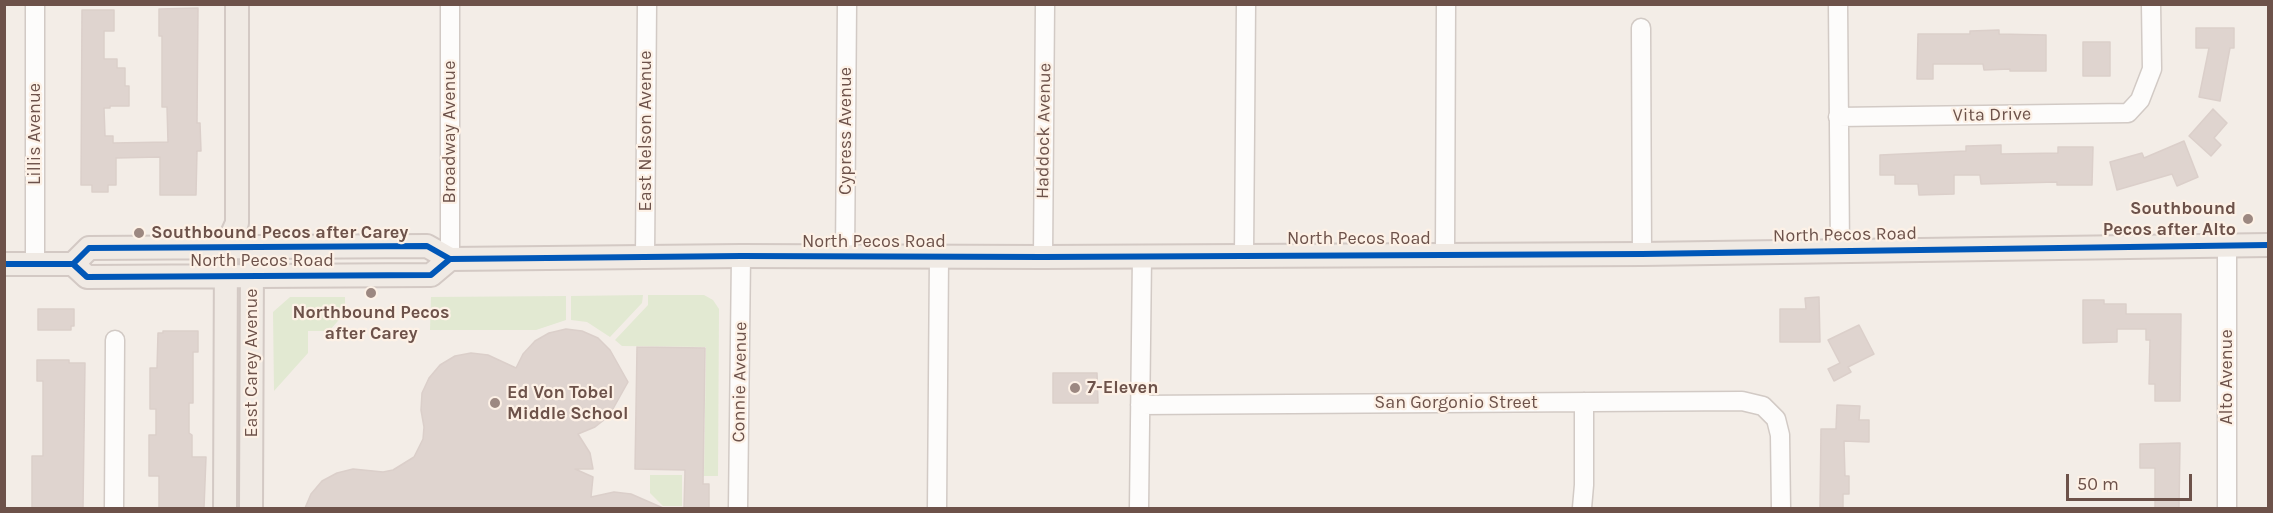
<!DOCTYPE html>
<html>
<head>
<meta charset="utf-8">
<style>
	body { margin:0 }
	#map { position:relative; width:2273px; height:513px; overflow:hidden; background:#f3ede7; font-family:Karla,sans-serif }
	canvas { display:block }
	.frame { position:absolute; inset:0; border:6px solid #6d524a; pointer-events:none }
	.scale { position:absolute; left:2066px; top:474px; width:126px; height:27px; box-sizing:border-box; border:3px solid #6d524a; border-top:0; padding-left:8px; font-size:18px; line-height:21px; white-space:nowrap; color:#6d524a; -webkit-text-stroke:4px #fdf1e6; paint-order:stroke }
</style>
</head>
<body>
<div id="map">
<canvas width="2273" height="513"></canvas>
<div class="frame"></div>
<div class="scale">50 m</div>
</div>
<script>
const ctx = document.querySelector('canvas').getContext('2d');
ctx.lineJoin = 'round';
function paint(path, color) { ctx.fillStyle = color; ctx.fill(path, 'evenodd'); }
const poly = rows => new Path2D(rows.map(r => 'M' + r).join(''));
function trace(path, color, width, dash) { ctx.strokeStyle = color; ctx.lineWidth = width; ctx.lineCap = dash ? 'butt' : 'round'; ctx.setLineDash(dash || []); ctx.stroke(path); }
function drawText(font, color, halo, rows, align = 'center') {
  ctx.font = font + ' Karla,sans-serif'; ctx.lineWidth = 4.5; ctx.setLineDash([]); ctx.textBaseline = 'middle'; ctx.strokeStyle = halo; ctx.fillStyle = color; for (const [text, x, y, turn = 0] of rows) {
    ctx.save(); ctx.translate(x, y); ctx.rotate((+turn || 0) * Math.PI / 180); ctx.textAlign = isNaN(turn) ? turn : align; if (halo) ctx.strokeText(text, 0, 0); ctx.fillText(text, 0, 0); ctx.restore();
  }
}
paint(poly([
	[643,295,642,303,610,337,587,322,571,320,571,296],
	[648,295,704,295,713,300,719,309,718,476,704,476,706,347,622,346,615,340,648,305],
	[566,296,566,320,536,330,430,330,431,297],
	[290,297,345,297,345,313,329,331,308,331,308,353,274,391,273,312],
	[650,475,682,475,682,506,663,506,650,493]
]), '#e2e9d2');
const building = poly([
	[198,8,197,123,200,123,201,151,197,151,196,195,160,195,160,157,116,158,116,185,108,185,108,192,92,192,92,185,81,185,82,10,114,10,114,31,104,31,104,59,117,59,117,68,125,68,125,86,129,86,129,106,110,106,110,108,104,108,105,136,113,136,113,143,168,142,167,107,162,107,162,36,159,36,159,9,198,8],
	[2196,28,2234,28,2234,48,2230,48,2220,101,2199,97,2209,48,2196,48,2196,28],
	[1999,30,1999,34,2046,35,2046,71,2010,71,2010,69,1984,70,1983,64,1933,64,1933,79,1917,79,1918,34,1970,34,1970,31,1999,30],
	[2083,42,2110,42,2110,76,2083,76,2083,42],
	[2213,109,2227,123,2214,138,2221,145,2211,156,2189,136,2213,109],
	[2184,141,2198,177,2177,186,2172,174,2117,190,2110,162,2142,153,2144,158,2184,141],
	[2001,145,2001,154,2058,153,2058,147,2093,147,2092,185,2057,185,2057,182,1981,184,1980,175,1954,175,1954,194,1919,195,1918,184,1895,184,1895,175,1880,175,1880,155,1966,151,1966,146,2001,145],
	[1819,297,1820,342,1780,342,1780,309,1806,309,1805,298,1819,297],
	[2083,300,2104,300,2104,304,2126,304,2126,314,2181,314,2180,401,2155,401,2155,384,2149,384,2150,340,2146,340,2146,329,2117,329,2117,342,2083,343,2083,300],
	[38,309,74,309,74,326,71,326,71,330,38,330,38,309],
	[1859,325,1874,354,1848,367,1851,372,1834,381,1828,369,1840,363,1828,340,1859,325],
	[566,329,582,331,598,338,610,350,628,382,609,416,595,427,578,434,590,453,593,469,575,469,593,477,591,497,614,492,631,494,663,508,305,508,311,494,322,481,337,473,353,469,383,472,393,470,414,457,423,439,424,427,421,410,422,393,429,378,440,365,455,356,471,353,488,355,516,368,523,354,535,341,549,333,566,329],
	[163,331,198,331,198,352,193,352,193,403,189,403,189,433,192,435,192,457,206,457,204,508,159,508,159,476,149,476,149,435,156,435,156,409,150,409,150,368,157,368,158,333,163,333,163,331],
	[637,347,705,348,703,484,709,484,709,508,684,508,685,470,635,469,637,347],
	[37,360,69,360,69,363,85,363,83,508,32,508,32,456,43,456,43,381,37,381,37,360],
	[1053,373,1097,373,1098,403,1053,403,1053,373],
	[1837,405,1860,406,1859,420,1869,420,1869,442,1844,441,1845,476,1849,476,1849,494,1843,494,1843,508,1820,508,1821,429,1836,429,1837,405],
	[2180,443,2179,508,2155,508,2155,468,2140,468,2140,444,2180,443]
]);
paint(building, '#dfd4cf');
trace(building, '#dbcfca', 1.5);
const minor = poly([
	[450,4,450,259],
	[1838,4,1840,250],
	[1641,28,1642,254],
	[1838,117,2128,113,2140,100,2152,69,2151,4],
	[2227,246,2227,508],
	[1445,254,1446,4],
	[1244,255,1246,4],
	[645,257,647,4],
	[1043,257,1045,4],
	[845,258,847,4],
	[35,264,35,4],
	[1140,405,1742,401,1763,406,1776,419,1780,435,1781,508],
	[114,508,115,340],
	[738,508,741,256],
	[937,508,939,257],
	[1139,508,1142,256],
	[1582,508,1584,485,1584,402]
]);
const major = poly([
	[4,264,73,264,87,277,431,275,450,259],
	[73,264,89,248,427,246,450,259,741,256,1043,257,1642,254,2268,245],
	[225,508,226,247,237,223,237,4],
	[251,508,252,262]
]);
trace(minor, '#d2cac5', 21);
trace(major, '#d3c9c4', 26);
trace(minor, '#fdfcfb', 18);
trace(major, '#f0eae4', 22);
trace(poly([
	[4,264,73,264,87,277,431,275,450,259],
	[73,264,89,248,427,246,450,259,741,256,1043,257,1642,254,2268,245]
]), '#0057b8', 6);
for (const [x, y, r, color] of [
	[2248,219,6,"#9c8881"],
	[139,233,6,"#9c8881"],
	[371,293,6,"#9c8881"],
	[1075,388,6,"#9c8881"],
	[495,403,6,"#9c8881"]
]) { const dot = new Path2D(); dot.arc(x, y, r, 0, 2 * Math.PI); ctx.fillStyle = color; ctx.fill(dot); trace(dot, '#fdf1e6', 2); }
drawText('18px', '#6d524a', '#fdf1e6', [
	["Vita Drive",1992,115,-1],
	["East Nelson Avenue",646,131,-90],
	["Cypress Avenue",846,131,-90],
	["Haddock Avenue",1044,131,-89],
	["Broadway Avenue",450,132,-90],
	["Lillis Avenue",35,134,-90],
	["North Pecos Road",1845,235,-1],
	["North Pecos Road",1359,239],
	["North Pecos Road",874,242],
	["North Pecos Road",262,261],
	["East Carey Avenue",252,363,-90],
	["Alto Avenue",2227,377,-90],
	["Connie Avenue",740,382,-89],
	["San Gorgonio Street",1456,403]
]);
drawText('bold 18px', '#6d524a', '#fdf1e6', [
	["Southbound",2236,209,"right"],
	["Pecos after Alto",2236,230,"right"],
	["Southbound Pecos after Carey",151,233],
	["Northbound Pecos",371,313,"center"],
	["after Carey",371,334,"center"],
	["7-Eleven",1087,388],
	["Ed Von Tobel",507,393],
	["Middle School",507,414]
], 'left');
</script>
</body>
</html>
